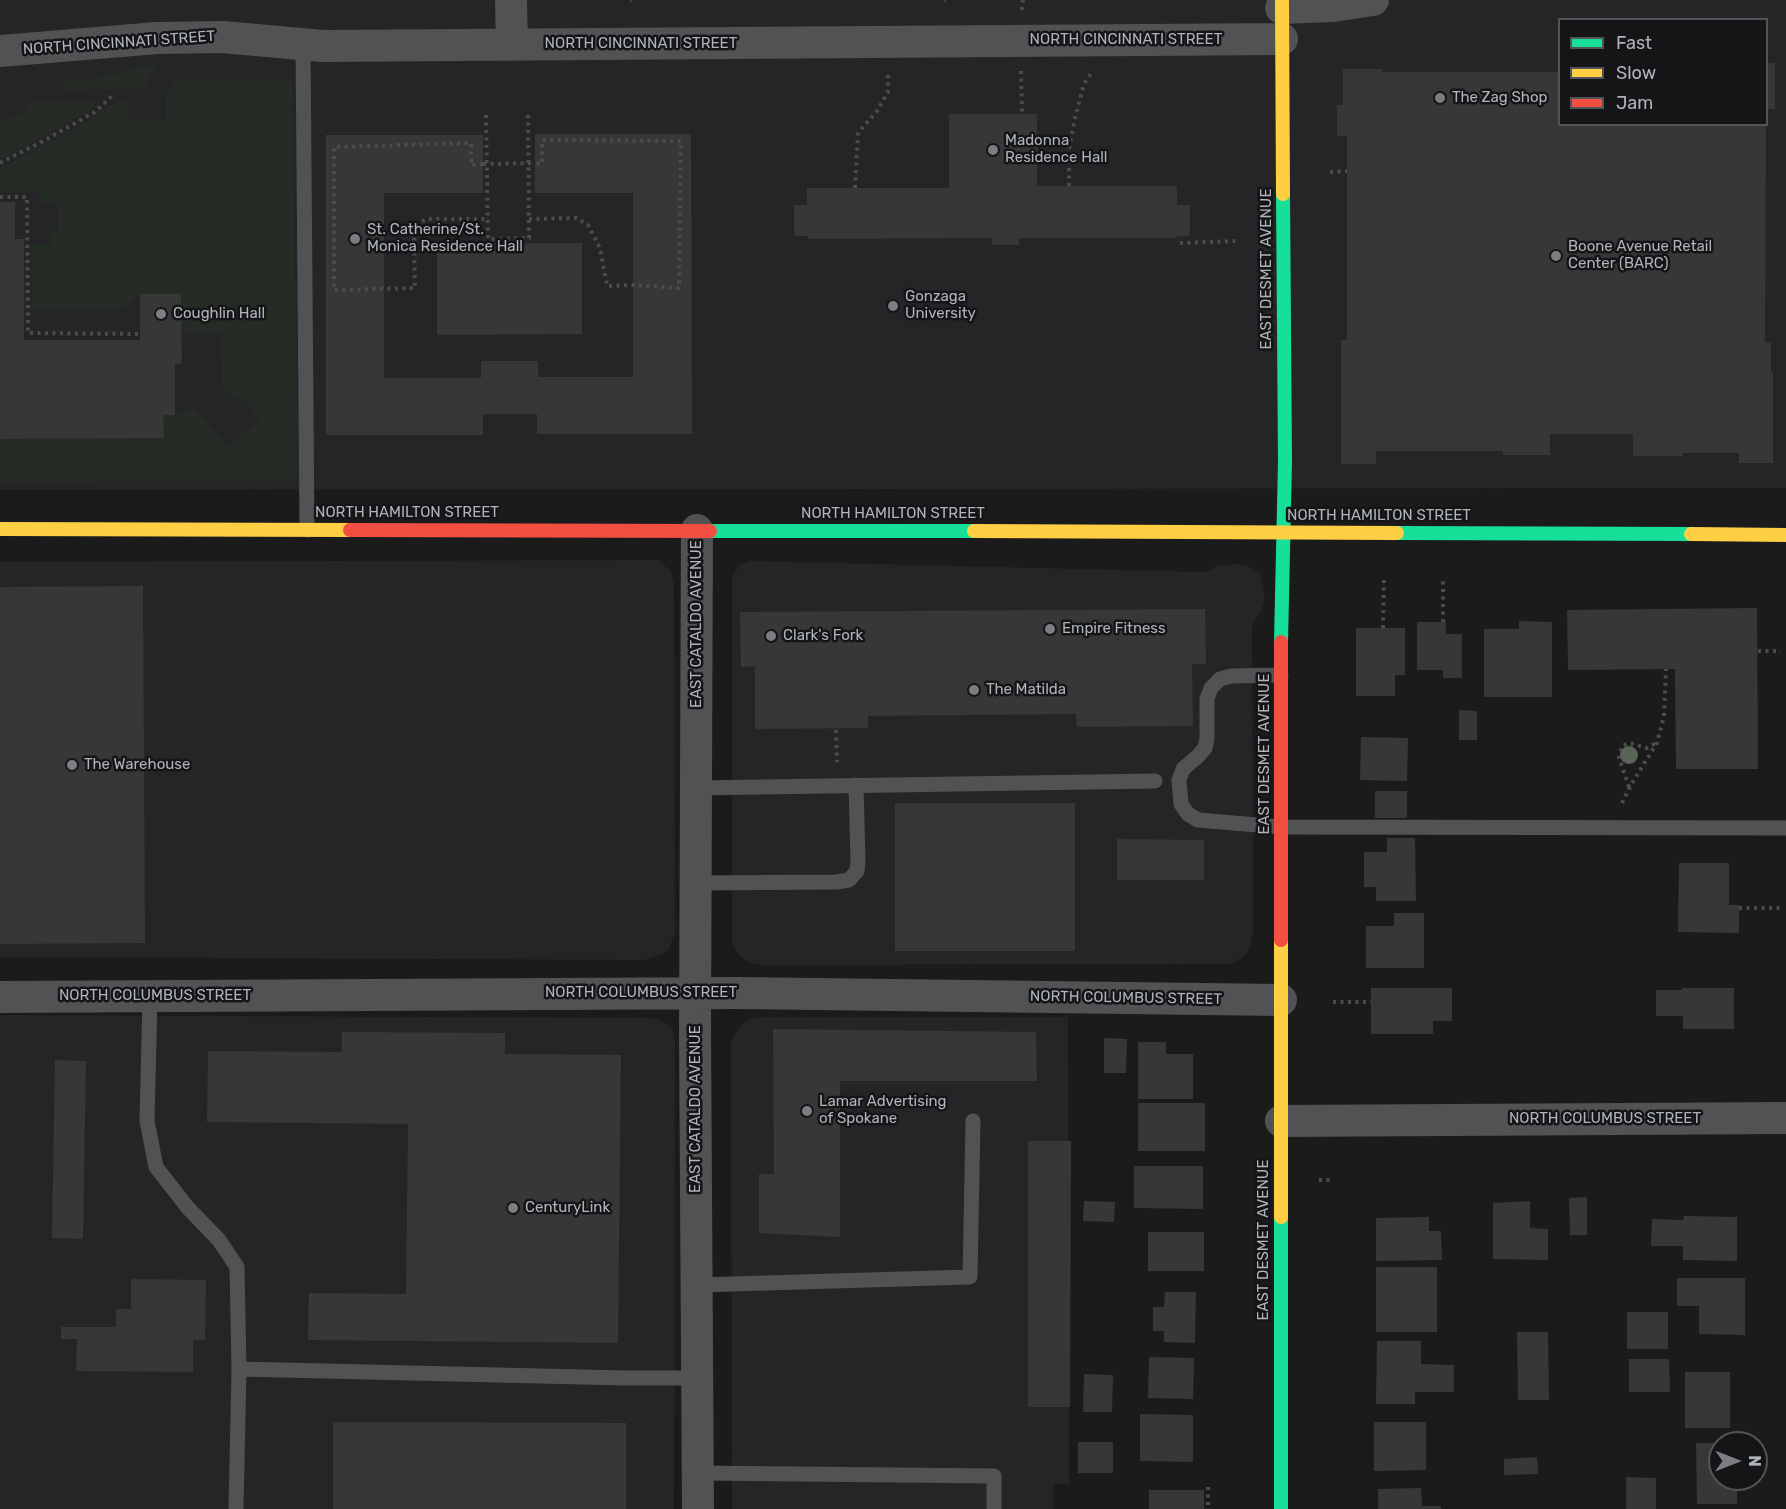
<!DOCTYPE html>
<html>
<head>
<meta charset="utf-8">
<style>
	body { margin:0 }
	#map { position:relative; width:1786px; height:1509px; overflow:hidden; background:#1b1b1b; font-family:Rubik,sans-serif }
	canvas { display:block }
	.legend { position:absolute; left:1558px; top:18px; width:210px; height:108px; box-sizing:border-box; background:#151517; border:2px solid #525558; margin:0; padding:8px 10px; list-style:none; font-size:18px; color:#aeb4ba }
	.legend li { display:flex; align-items:center; gap:12px; height:30px }
	.legend b { width:30px; border:2px solid #525558 }
	.north { position:absolute; left:1708px; top:1431px; width:60px; height:60px; box-sizing:border-box; background:#151517; border:2px solid #525558; border-radius:50%; rotate:90deg; font-size:16px; font-weight:700; line-height:24px; text-align:center; color:#aeb4ba }
	.north::after { content:''; display:block; margin:auto; width:21px; height:27px; background:#7b7e82; clip-path:polygon(50% 0,100% 100%,50% 72%,0 100%) }
</style>
</head>
<body>
<div id="map">
<canvas width="1786" height="1509"></canvas>
<ul class="legend">
<li><b style="height:8px;background:#16e098"></b>Fast</li>
<li><b style="height:8px;background:#ffcf43"></b>Slow</li>
<li><b style="height:8px;background:#f24e42"></b>Jam</li>
</ul>
<div class="north">N</div>
</div>
<script>
const ctx = document.querySelector('canvas').getContext('2d');
ctx.lineJoin = 'round';
function paint(path, color) { ctx.fillStyle = color; ctx.fill(path, 'evenodd'); }
const poly = rows => new Path2D(rows.map(r => 'M' + r).join(''));
function trace(path, color, width, dash) { ctx.strokeStyle = color; ctx.lineWidth = width; ctx.lineCap = dash ? 'butt' : 'round'; ctx.setLineDash(dash || []); ctx.stroke(path); }
function drawText(font, color, halo, rows, align = 'center') {
  ctx.font = font + ' Rubik,sans-serif'; ctx.lineWidth = 5; ctx.setLineDash([]); ctx.textBaseline = 'middle'; ctx.strokeStyle = halo; ctx.fillStyle = color; for (const [text, x, y, turn = 0] of rows) {
    ctx.save(); ctx.translate(x, y); ctx.rotate((+turn || 0) * Math.PI / 180); ctx.textAlign = isNaN(turn) ? turn : align; if (halo) ctx.strokeText(text, 0, 0); ctx.fillText(text, 0, 0); ctx.restore();
  }
}
paint(poly([
	[0,0,1786,0,1786,488,0,490],
	[1560,20,1766,20,1766,124,1560,124],
	[655,560,660,561,671,572,674,583,675,933,669,949,661,955,645,960,0,957,0,562],
	[750,561,1205,572,1219,565,1239,564,1250,567,1261,574,1265,599,1262,609,1252,626,1253,934,1250,946,1245,956,1230,964,762,965,748,962,738,954,732,942,732,579,736,570,740,565],
	[0,1015,654,1018,664,1022,670,1026,673,1031,675,1042,674,1509,0,1509],
	[758,1017,1068,1017,1069,1484,1053,1484,1054,1509,732,1509,731,1042,739,1027,748,1020]
]), '#252527');
paint(poly([
	[156,64,143,89,64,90,64,81,89,80,144,66],
	[174,81,292,81,298,474,291,481,0,482,0,439,163,438,163,415,175,415,195,408,227,446,259,420,241,396,234,400,222,385,220,333,182,333,181,294,140,294,123,309,32,309,32,244,51,244,51,231,58,231,58,204,40,203,39,192,0,192,0,168,87,122,115,102,129,102,129,120,166,119,166,96],
	[30,102,95,102,91,110,41,138,0,159,0,120,4,121,24,113]
]), '#252b25');
paint(poly([
	[1766,63,1775,63,1775,109,1766,109],
	[1343,69,1382,69,1382,72,1560,72,1560,124,1766,124,1765,342,1771,342,1771,372,1773,372,1773,463,1739,463,1739,453,1683,453,1683,456,1633,456,1633,434,1550,434,1550,455,1503,455,1503,451,1376,451,1376,464,1341,464,1341,340,1347,340,1347,136,1337,136,1337,105,1343,105],
	[949,114,1037,114,1037,186,1177,186,1177,205,1190,205,1190,236,1177,236,1177,238,1019,238,1019,245,992,245,992,238,808,239,808,236,794,236,794,205,807,205,807,188,949,188],
	[535,134,691,134,692,434,537,434,537,414,483,414,483,435,326,435,326,135,483,135,483,193,384,193,384,378,481,378,481,361,538,361,538,377,633,377,633,193,535,193],
	[0,202,15,202,15,239,24,239,24,340,140,340,140,294,181,294,182,364,175,364,175,415,163,415,164,438,0,439],
	[582,243,582,334,437,335,437,244],
	[143,586,145,943,0,944,0,587],
	[1757,608,1758,769,1676,769,1675,669,1568,670,1567,610],
	[1205,609,1206,664,1192,664,1193,726,1077,727,1076,714,868,716,868,728,755,729,755,666,741,667,740,612],
	[1519,621,1552,622,1552,697,1484,697,1484,629,1519,629],
	[1417,622,1446,622,1446,634,1462,634,1462,678,1443,678,1443,670,1417,670],
	[1356,628,1405,628,1405,675,1395,675,1395,696,1356,696],
	[1459,710,1477,711,1477,740,1459,740],
	[1361,737,1408,738,1407,781,1360,780],
	[1375,791,1407,791,1407,818,1375,818],
	[895,803,1075,803,1075,951,895,951],
	[1387,838,1415,838,1416,901,1376,901,1376,887,1364,887,1364,852,1387,852],
	[1117,839,1204,840,1204,880,1117,880],
	[1679,863,1729,863,1729,905,1739,905,1739,933,1678,932],
	[1394,913,1424,913,1424,968,1366,968,1366,926,1394,926],
	[1371,988,1452,988,1452,1021,1433,1021,1433,1034,1371,1034],
	[1682,988,1734,988,1734,1029,1683,1029,1683,1016,1656,1016,1656,990,1682,990],
	[773,1029,1036,1032,1037,1081,840,1081,840,1237,759,1233,759,1174,774,1174],
	[342,1032,505,1033,505,1054,621,1055,618,1343,308,1340,309,1293,406,1294,408,1124,207,1122,208,1051,342,1052],
	[1104,1038,1127,1039,1126,1073,1104,1073],
	[1138,1042,1166,1042,1166,1054,1193,1054,1193,1099,1138,1099],
	[55,1060,86,1061,83,1239,52,1238],
	[1138,1103,1205,1103,1205,1151,1138,1151],
	[1028,1141,1071,1141,1070,1407,1028,1407],
	[1134,1166,1203,1166,1203,1209,1134,1208],
	[1587,1197,1587,1235,1570,1235,1569,1198],
	[1084,1201,1115,1202,1114,1222,1083,1221],
	[1530,1201,1530,1228,1548,1229,1548,1260,1493,1259,1493,1203],
	[1684,1216,1737,1217,1737,1261,1683,1260,1683,1246,1651,1246,1652,1219,1683,1220],
	[1429,1217,1429,1231,1441,1231,1442,1260,1376,1261,1376,1218],
	[1148,1232,1204,1232,1204,1271,1148,1271],
	[1376,1267,1437,1267,1437,1332,1376,1332],
	[1677,1278,1745,1278,1745,1335,1699,1334,1699,1306,1677,1306],
	[131,1279,206,1280,205,1340,193,1340,193,1372,76,1371,77,1339,61,1339,61,1327,116,1327,116,1309,131,1309],
	[1165,1292,1196,1292,1195,1343,1164,1342,1164,1331,1153,1331,1153,1307,1164,1307],
	[1627,1312,1668,1312,1668,1349,1627,1349],
	[1517,1332,1548,1332,1549,1400,1518,1400],
	[1377,1341,1421,1341,1421,1364,1454,1365,1454,1392,1415,1392,1415,1404,1376,1404],
	[1149,1357,1194,1358,1193,1399,1148,1398],
	[1629,1359,1669,1359,1670,1392,1629,1392],
	[1685,1372,1730,1372,1730,1428,1685,1428],
	[1084,1374,1113,1375,1112,1412,1083,1412],
	[1140,1414,1193,1415,1193,1462,1140,1461],
	[333,1422,626,1423,626,1509,333,1509],
	[1374,1422,1426,1422,1426,1470,1374,1471],
	[1078,1442,1113,1442,1113,1473,1078,1473],
	[1696,1443,1720,1443,1720,1479,1737,1479,1737,1504,1697,1504],
	[1537,1457,1538,1474,1504,1475,1504,1459],
	[1626,1477,1656,1478,1656,1509,1626,1509],
	[1421,1488,1422,1506,1441,1506,1441,1509,1378,1509,1378,1489],
	[1149,1490,1204,1490,1204,1509,1149,1509]
]), '#373738');
trace(poly([
	[631,0,632,1],
	[944,1,945,0],
	[1022,10,1023,0],
	[1021,71,1022,114],
	[486,115,488,239,529,238,528,113],
	[0,163,47,139,95,112,112,96],
	[483,164,471,165,471,143,334,147,334,290,415,288,414,240,417,224,427,219,488,219],
	[1330,172,1347,171],
	[1069,186,1069,149,1075,118,1084,84,1092,72],
	[855,188,858,133,877,111,888,92,888,74],
	[0,197,27,197,28,333,140,334],
	[529,219,576,218,588,225,600,248,607,286,633,285,679,288,681,141,542,140,542,164,535,163],
	[1180,243,1236,241],
	[1443,622,1443,578],
	[1383,628,1384,578],
	[1758,651,1781,651],
	[836,730,837,762],
	[1629,787,1619,758,1622,746,1629,743,1647,748,1656,743],
	[1622,803,1632,783,1657,743,1664,716,1666,669],
	[1739,908,1782,908],
	[1333,1002,1371,1002],
	[1319,1180,1332,1180],
	[1208,1487,1208,1509]
]), '#4b4c4e', 4, [3, 4.5]);
trace(poly([
	[303,44,307,530],
	[1281,675,1231,676,1220,679,1211,688,1207,699,1207,739,1205,748,1198,756,1183,769,1179,780,1181,804,1188,814,1198,820,1281,827,1786,828],
	[696,788,1155,781],
	[696,883,836,882,849,880,857,871,858,861,856,785],
	[150,996,147,1121,156,1167,188,1208,219,1240,237,1267,239,1369],
	[697,1285,970,1277,973,1121],
	[698,1473,994,1476,994,1509],
	[236,1509,239,1369,626,1378,697,1378]
]), '#505254', 15);
trace(poly([
	[511,0,512,45],
	[1281,8,1333,6,1373,0],
	[0,51,157,38,223,37,323,46,1282,39],
	[697,530,695,1032,698,1509],
	[0,997,738,993,1281,1000],
	[1281,1121,1786,1118]
]), '#505254', 32);
trace(poly([
	[710,531,974,531],
	[1397,533,1691,534],
	[1281,642,1285,462,1283,194],
	[1281,1217,1281,1509]
]), '#16e098', 14);
trace(poly([
	[1282,0,1283,194],
	[0,529,350,530],
	[974,531,1397,533],
	[1691,534,1786,535],
	[1281,940,1281,1217]
]), '#ffcf43', 14);
trace(poly([
	[350,530,710,531],
	[1281,642,1281,940]
]), '#f24e42', 14);
trace(poly([
	[483,164,535,163]
]), '#4b4c4e', 4, [3, 4.5]);
ctx.fillStyle = '#596557';
for (const [x, y] of [
	[1629,755]
]) { ctx.beginPath(); ctx.arc(x, y, 9, 0, 2 * Math.PI); ctx.fill(); }
for (const [x, y, r, color] of [
	[1440,98,6,"#7b7e82"],
	[993,150,6,"#7b7e82"],
	[355,239,6,"#7b7e82"],
	[1556,256,6,"#7b7e82"],
	[893,306,6,"#7b7e82"],
	[161,314,6,"#7b7e82"],
	[1050,629,6,"#7b7e82"],
	[771,636,6,"#7b7e82"],
	[974,690,6,"#7b7e82"],
	[72,765,6,"#7b7e82"],
	[807,1111,6,"#7b7e82"],
	[513,1208,6,"#7b7e82"]
]) { const dot = new Path2D(); dot.arc(x, y, r, 0, 2 * Math.PI); ctx.fillStyle = color; ctx.fill(dot); trace(dot, '#151517', 2); }
drawText('15px', '#aeb4ba', '#151517', [
	["NORTH CINCINNATI STREET",1126,40],
	["NORTH CINCINNATI STREET",119,43,-4],
	["NORTH CINCINNATI STREET",641,44],
	["EAST DESMET AVENUE",1267,269,-90],
	["NORTH HAMILTON STREET",407,513],
	["NORTH HAMILTON STREET",893,514],
	["NORTH HAMILTON STREET",1379,516],
	["EAST CATALDO AVENUE",697,624,-90],
	["EAST DESMET AVENUE",1265,754,-90],
	["NORTH COLUMBUS STREET",641,993],
	["NORTH COLUMBUS STREET",155,996],
	["NORTH COLUMBUS STREET",1126,998,1],
	["EAST CATALDO AVENUE",696,1109,-90],
	["NORTH COLUMBUS STREET",1605,1119],
	["EAST DESMET AVENUE",1264,1240,-90]
]);
drawText('15px', '#aeb4ba', '#151517', [
	["The Zag Shop",1452,98],
	["Madonna",1005,141],
	["Residence Hall",1005,158],
	["St. Catherine/St.",367,230],
	["Monica Residence Hall",367,247],
	["Boone Avenue Retail",1568,247],
	["Center (BARC)",1568,264],
	["Gonzaga",905,297],
	["University",905,314],
	["Coughlin Hall",173,314],
	["Empire Fitness",1062,629],
	["Clark's Fork",783,636],
	["The Matilda",986,690],
	["The Warehouse",84,765],
	["Lamar Advertising",819,1102],
	["of Spokane",819,1119],
	["CenturyLink",525,1208]
], 'left');
</script>
</body>
</html>
